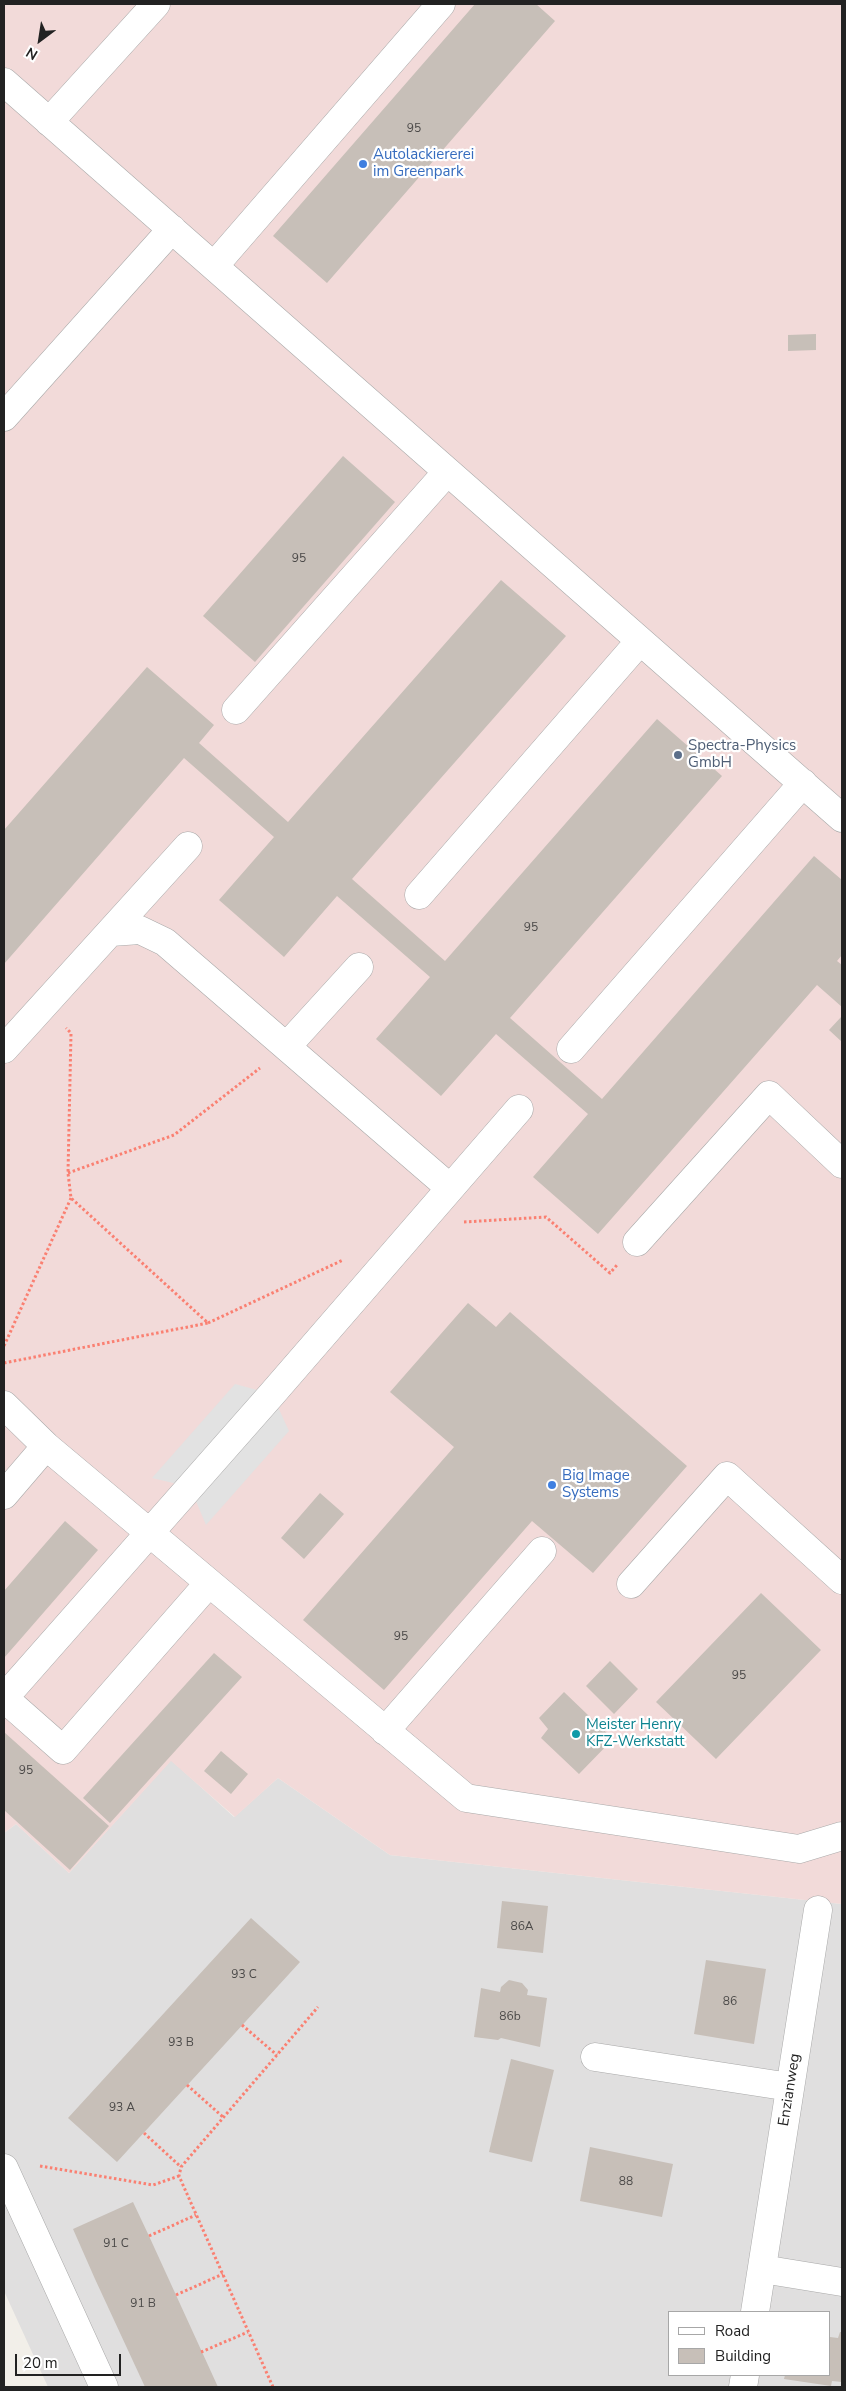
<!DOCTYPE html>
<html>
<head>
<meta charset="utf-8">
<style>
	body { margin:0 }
	#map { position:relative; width:846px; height:2391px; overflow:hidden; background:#f2efe9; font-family:"Nunito Sans",sans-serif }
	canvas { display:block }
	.frame { position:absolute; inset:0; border:5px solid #222; pointer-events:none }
	.legend { position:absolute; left:668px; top:2311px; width:162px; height:65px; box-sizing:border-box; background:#fff; border:1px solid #a7a7a7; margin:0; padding:6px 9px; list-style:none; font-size:15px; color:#222 }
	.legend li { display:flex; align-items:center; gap:10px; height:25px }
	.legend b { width:25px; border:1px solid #a7a7a7 }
	.north { position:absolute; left:15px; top:15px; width:50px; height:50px; -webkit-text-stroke:4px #fff; paint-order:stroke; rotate:211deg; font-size:14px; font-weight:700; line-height:20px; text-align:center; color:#222 }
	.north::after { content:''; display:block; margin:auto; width:18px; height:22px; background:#222; clip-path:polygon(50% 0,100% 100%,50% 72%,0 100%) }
	.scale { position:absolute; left:15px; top:2354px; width:106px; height:22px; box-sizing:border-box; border:2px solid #222; border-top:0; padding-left:6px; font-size:15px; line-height:18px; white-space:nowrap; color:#222; -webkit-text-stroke:4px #fff; paint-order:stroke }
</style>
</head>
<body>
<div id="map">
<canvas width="846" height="2391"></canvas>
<div class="frame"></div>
<ul class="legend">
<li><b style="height:6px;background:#fff"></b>Road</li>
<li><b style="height:14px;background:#c7bfb8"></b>Building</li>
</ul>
<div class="north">N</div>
<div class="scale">20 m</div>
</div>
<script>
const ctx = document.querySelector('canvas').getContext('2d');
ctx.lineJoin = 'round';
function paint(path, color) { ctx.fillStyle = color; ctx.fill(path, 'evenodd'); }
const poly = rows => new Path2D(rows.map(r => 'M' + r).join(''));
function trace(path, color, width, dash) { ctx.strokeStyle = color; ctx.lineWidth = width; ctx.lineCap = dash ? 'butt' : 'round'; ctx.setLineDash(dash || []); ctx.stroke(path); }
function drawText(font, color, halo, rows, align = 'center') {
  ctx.font = font + ' "Nunito Sans",sans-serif'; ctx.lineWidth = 4.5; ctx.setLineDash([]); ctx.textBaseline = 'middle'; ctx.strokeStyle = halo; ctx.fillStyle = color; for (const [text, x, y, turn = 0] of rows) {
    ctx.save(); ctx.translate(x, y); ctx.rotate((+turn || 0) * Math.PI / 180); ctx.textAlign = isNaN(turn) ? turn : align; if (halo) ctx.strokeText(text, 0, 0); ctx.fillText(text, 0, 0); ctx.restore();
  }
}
paint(poly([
	[171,1760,234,1817,278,1778,390,1855,842,1904,842,2387,48,2387,4,2291,4,1833,16,1824,69,1873],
	[670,2312,830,2312,830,2375,670,2375]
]), '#e0dfdf');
paint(poly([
	[4,4,842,4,842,1904,390,1855,278,1778,235,1817,171,1761,69,1873,16,1824,4,1833]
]), '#f2dad9');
paint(poly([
	[235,1384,272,1394,289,1431,206,1525,190,1487,152,1478]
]), '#e2e2e2');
paint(poly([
	[475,4,536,4,555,21,327,283,273,236],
	[816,334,816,350,788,351,788,335],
	[343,456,395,502,255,662,203,616],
	[501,580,566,636,352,879,445,961,657,719,722,776,510,1018,602,1099,814,856,842,880,842,955,837,961,842,965,842,1007,817,985,598,1234,533,1177,588,1114,496,1034,441,1096,376,1039,430,977,337,896,284,957,219,900,274,837,184,758,4,964,4,830,147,667,214,725,199,743,288,822],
	[842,1016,842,1042,829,1030],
	[468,1303,496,1327,510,1312,687,1466,593,1573,532,1521,384,1690,303,1620,454,1447,390,1392],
	[320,1493,344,1514,304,1559,281,1538],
	[65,1521,98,1550,4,1658,4,1591],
	[761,1593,821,1650,716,1759,656,1702],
	[214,1653,242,1677,110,1823,83,1798],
	[610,1661,638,1689,614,1714,586,1686],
	[564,1692,613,1739,579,1774,541,1738,548,1729,539,1718],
	[4,1732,109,1826,70,1870,4,1810],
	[221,1751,248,1774,231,1794,204,1771],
	[502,1901,548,1906,543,1953,497,1948],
	[251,1918,300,1962,117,2162,68,2118],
	[706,1960,766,1969,754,2044,694,2034],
	[509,1980,522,1983,528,1990,527,1995,547,1998,540,2047,501,2038,498,2040,474,2037,481,1988,500,1992,501,1987],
	[511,2059,554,2070,532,2162,489,2152],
	[590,2147,673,2164,662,2217,580,2201],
	[133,2202,149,2236,218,2387,145,2387,95,2279,73,2229],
	[840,2332,842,2332,842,2382,832,2381,831,2386,784,2379,785,2375,830,2375,830,2337,838,2338]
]), '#c7bfb8');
const minor = poly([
	[4,82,842,818],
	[49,122,156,4],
	[214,266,441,4],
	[4,417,172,229],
	[236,710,447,472],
	[419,895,640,641],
	[111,932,140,930,165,942,450,1188],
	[287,1046,359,967],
	[4,1049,188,846],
	[571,1049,803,783],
	[637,1242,769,1095,842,1164],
	[4,1405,46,1446,466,1798,799,1849,842,1836],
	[4,1495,46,1446],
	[209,1583,63,1750,4,1698,272,1394,519,1109],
	[631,1584,727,1476,842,1580],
	[385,1731,542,1551],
	[595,2057,790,2087],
	[4,2168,104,2387],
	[762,2269,842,2282],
	[755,2312,818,1910],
	[743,2387,745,2375]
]);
trace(minor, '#a9a9a9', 29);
trace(poly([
	[68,1173,174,1135,260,1068],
	[464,1222,546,1217,610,1273,617,1265],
	[208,1323,343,1260],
	[4,1346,71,1198],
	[4,1363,208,1323,71,1198,68,1173,71,1033,66,1028],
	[242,2025,277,2055],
	[187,2085,223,2117],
	[144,2133,181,2167],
	[40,2166,153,2185,179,2176],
	[149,2236,196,2215],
	[176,2295,223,2274],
	[201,2352,248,2332],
	[273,2387,179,2176,181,2167,318,2007]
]), '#fa8072', 3, [2.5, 2.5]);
trace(minor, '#fff', 28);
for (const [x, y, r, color] of [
	[363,164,5,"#3f7fe0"],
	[678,755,5,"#5c6f8a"],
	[552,1485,5,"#3f7fe0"],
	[576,1734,5,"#0f9aa8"]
]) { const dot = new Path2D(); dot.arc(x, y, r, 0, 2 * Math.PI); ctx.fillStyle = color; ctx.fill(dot); trace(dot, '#fff', 2); }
drawText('12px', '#4b4948', null, [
	["95",414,129],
	["95",299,559],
	["95",531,928],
	["95",401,1637],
	["95",739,1676],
	["95",26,1771],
	["86A",522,1927],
	["93 C",244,1975],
	["86",730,2002],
	["86b",510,2017],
	["93 B",181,2043],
	["93 A",122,2108],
	["88",626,2182],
	["91 C",116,2244],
	["91 B",143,2304]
]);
drawText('15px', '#366cbe', '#fff', [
	["Autolackiererei",373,155],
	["im Greenpark",373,172],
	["Big Image",562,1476],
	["Systems",562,1493]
], 'left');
drawText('15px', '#4e5e75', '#fff', [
	["Spectra-Physics",688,746],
	["GmbH",688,763]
], 'left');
drawText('15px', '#0d838f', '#fff', [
	["Meister Henry",586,1725],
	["KFZ-Werkstatt",586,1742]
], 'left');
drawText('15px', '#222', '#fff', [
	["Enzianweg",790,2090,-81]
]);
</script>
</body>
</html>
